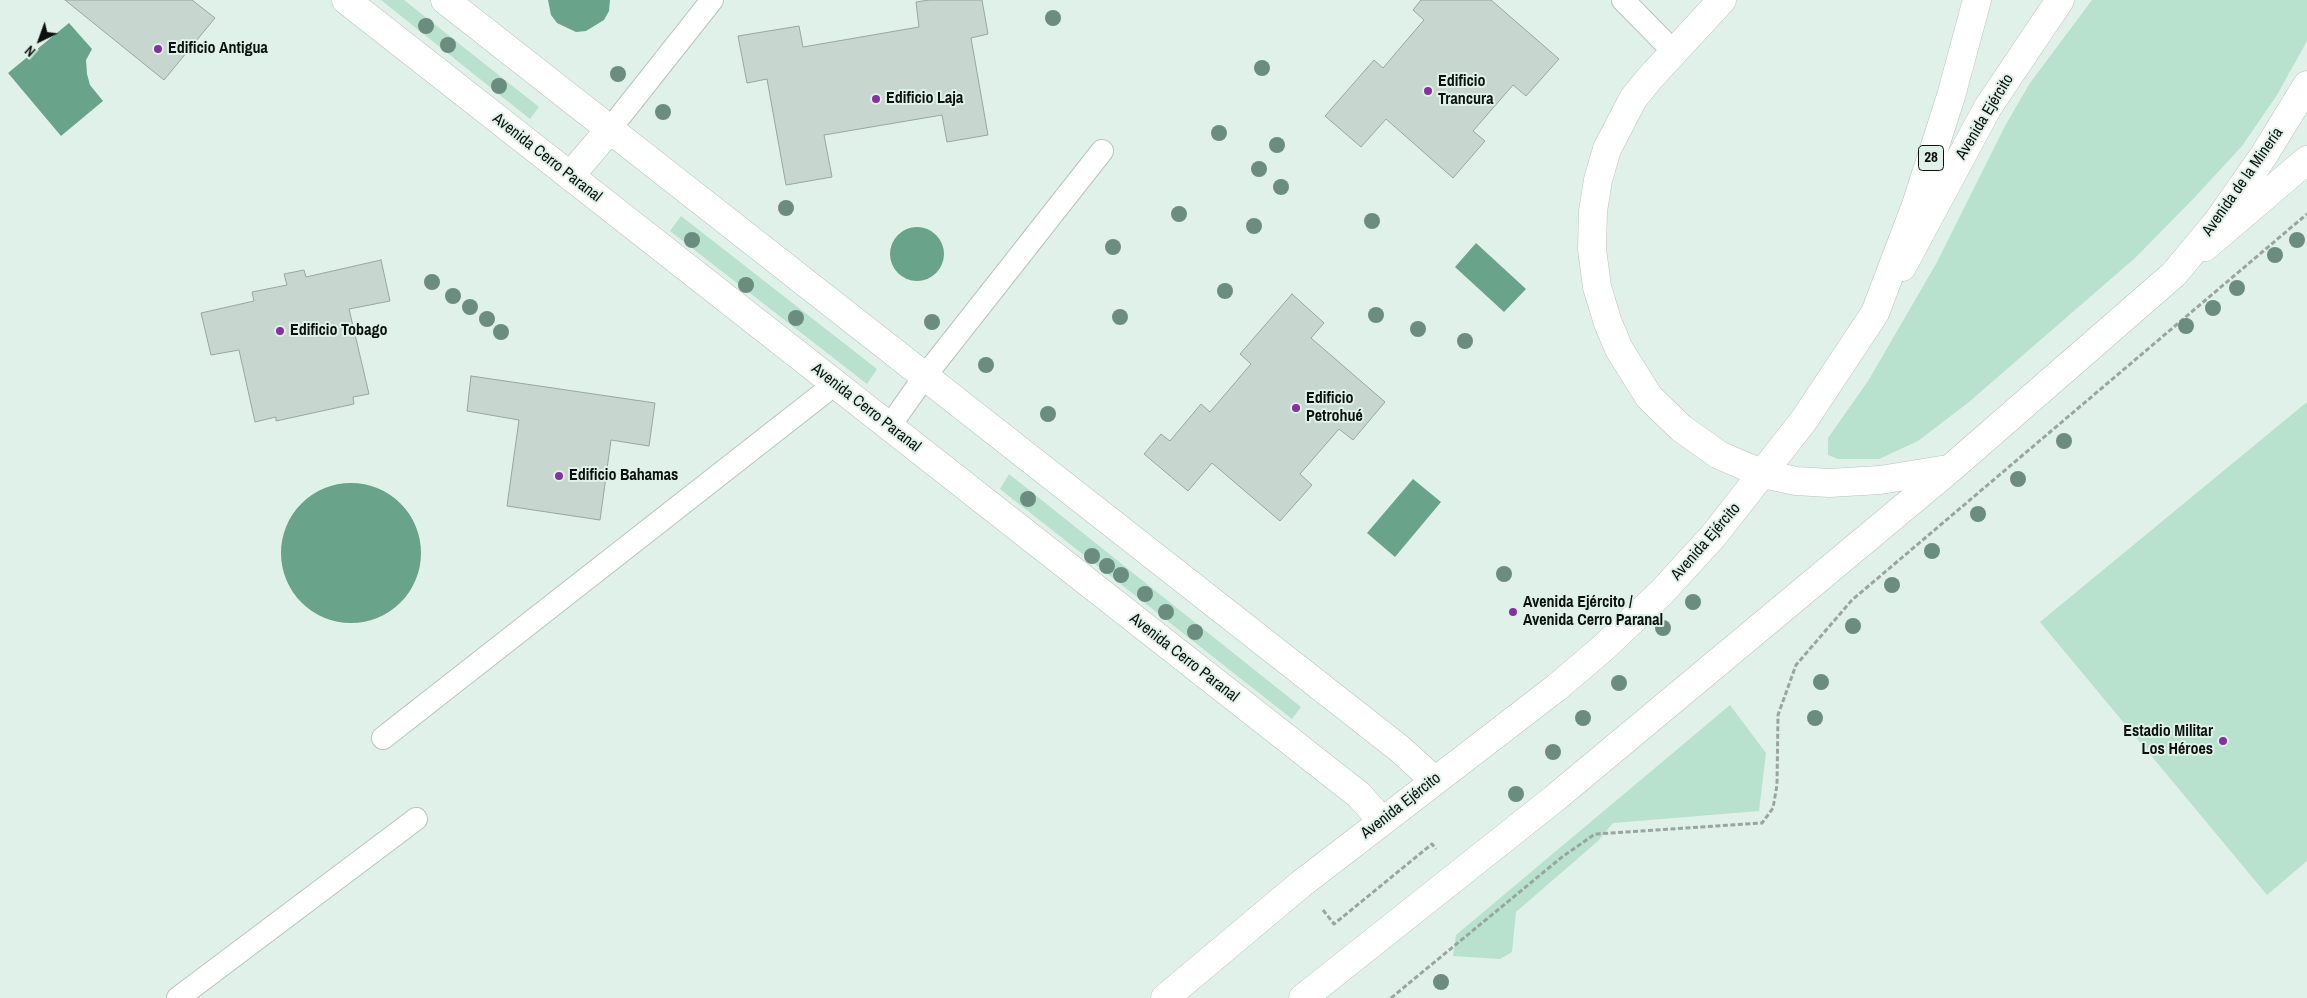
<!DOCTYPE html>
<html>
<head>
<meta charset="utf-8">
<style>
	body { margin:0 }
	#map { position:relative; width:2307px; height:998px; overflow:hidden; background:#e0f1e9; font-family:"Archivo Narrow",sans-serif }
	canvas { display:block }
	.north { position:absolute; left:15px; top:15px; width:50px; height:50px; -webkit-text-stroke:4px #e0f1e9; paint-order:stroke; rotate:222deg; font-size:14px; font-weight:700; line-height:20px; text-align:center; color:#0b110e }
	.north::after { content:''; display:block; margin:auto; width:18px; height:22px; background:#0b110e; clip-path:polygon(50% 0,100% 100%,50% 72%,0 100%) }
</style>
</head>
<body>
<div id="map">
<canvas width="2307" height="998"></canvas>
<div class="north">N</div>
</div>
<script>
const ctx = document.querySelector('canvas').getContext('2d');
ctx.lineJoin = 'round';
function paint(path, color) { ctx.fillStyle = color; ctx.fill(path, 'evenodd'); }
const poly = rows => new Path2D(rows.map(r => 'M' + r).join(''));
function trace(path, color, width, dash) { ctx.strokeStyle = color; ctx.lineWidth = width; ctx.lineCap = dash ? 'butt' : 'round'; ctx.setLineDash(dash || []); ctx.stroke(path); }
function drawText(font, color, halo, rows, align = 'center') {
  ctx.font = font + ' "Archivo Narrow",sans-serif'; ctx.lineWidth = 4; ctx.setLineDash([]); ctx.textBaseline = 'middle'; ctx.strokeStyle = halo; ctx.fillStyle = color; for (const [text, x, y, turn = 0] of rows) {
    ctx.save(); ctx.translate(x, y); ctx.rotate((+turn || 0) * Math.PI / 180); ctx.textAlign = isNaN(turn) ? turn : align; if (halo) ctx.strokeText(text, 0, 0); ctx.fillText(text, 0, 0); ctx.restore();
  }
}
paint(poly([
	[381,0,404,0,539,107,530,119],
	[2092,0,2307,0,2307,41,2277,95,2242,146,2195,197,2135,258,1969,402,1918,441,1879,459,1838,459,1828,455,1828,438,1868,381,1936,264,2005,126,2030,83],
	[681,216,877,369,867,384,670,231],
	[2307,402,2307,861,2267,895,2040,622],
	[1009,474,1301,707,1292,719,1000,489],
	[1730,705,1766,753,1759,811,1613,823,1598,841,1516,912,1512,952,1500,959,1453,956,1456,935]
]), '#b8e1ce');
paint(poly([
	[548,0,610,0,609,11,604,20,586,31,576,32,557,23,551,15],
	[69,23,92,49,86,60,87,74,90,85,103,101,61,136,8,73],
	'890 254a27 27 0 1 1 54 0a27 27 0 1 1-54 0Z',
	[1476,243,1526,289,1504,312,1455,267],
	[1413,479,1441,502,1395,557,1367,533],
	'281 553a70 70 0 1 1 140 0a70 70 0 1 1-140 0Z'
]), '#69a38a');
const building = poly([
	[65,0,192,0,215,18,164,80,65,0],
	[929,0,982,0,988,34,971,38,988,135,947,142,942,115,824,135,832,177,786,185,767,79,747,83,738,36,799,26,803,47,919,27,916,2,929,0],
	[1421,0,1491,0,1559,59,1526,96,1513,85,1473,131,1485,141,1453,178,1386,119,1361,147,1325,116,1374,60,1383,68,1424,20,1413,10,1421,0],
	[381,260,390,301,349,309,369,394,353,397,354,404,276,421,276,417,255,422,239,350,211,355,201,313,254,301,252,292,287,285,284,274,304,270,306,277,381,260],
	[1292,294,1324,323,1311,338,1385,402,1353,440,1339,429,1300,474,1312,485,1280,521,1212,463,1188,491,1144,454,1161,434,1170,441,1201,404,1210,412,1251,364,1240,354,1292,294],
	[471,376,655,403,649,446,611,440,600,520,507,506,519,420,467,411,471,376]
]);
paint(building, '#c7d7d0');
trace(building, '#97a79f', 1);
const lane = poly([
	[1623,0,1674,52],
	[610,129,712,0],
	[889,427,925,376,1102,151],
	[383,738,835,384],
	[178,998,416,819]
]);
const secondary = poly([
	[346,0,1359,795,1382,821],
	[445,0,1400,749,1434,780],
	[570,176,610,129],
	[2205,247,2307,160],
	[1902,267,1988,107,2060,0]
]);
const highway = poly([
	[1722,0,1649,79,1633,99,1607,149,1598,180,1593,211,1592,249,1597,287,1608,323,1619,349,1649,397,1681,428,1719,455,1763,474,1796,481,1829,483,1880,480,1948,469],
	[1165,998,1301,884,1556,688,1603,648,1662,592,1714,535,1804,420,1875,313,1916,205,1951,96,1977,0],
	[1303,998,1555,798,1950,469,2174,274,2218,221,2264,155,2307,85]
]);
trace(lane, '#b5c5bd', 24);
trace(secondary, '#b5c5bd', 29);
trace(highway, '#b5c5bd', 29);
trace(poly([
	[1323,910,1334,924,1432,844,1436,849],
	[1391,998,1562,857,1595,834,1762,823,1773,808,1777,785,1778,715,1796,665,1852,600,2307,214]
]), '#99a6a0', 3, [5, 2.5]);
trace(lane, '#fff', 22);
trace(secondary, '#fff', 28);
trace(highway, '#fff', 28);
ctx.fillStyle = '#6a8d80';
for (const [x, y] of [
	[1053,18],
	[426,26],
	[448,45],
	[1262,68],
	[618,74],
	[499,86],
	[663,112],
	[1219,133],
	[1277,145],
	[1259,169],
	[1281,187],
	[786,208],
	[1179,214],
	[1372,221],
	[1254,226],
	[692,240],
	[2297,240],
	[1113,247],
	[2275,255],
	[432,282],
	[746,285],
	[2237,288],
	[1225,291],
	[453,296],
	[470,307],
	[2213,308],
	[1376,315],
	[1120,317],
	[796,318],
	[487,319],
	[932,322],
	[2186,326],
	[1418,329],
	[501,332],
	[1465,341],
	[986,365],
	[1048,414],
	[2064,441],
	[2018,479],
	[1028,499],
	[1978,514],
	[1932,551],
	[1092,556],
	[1107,566],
	[1504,574],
	[1121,575],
	[1892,585],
	[1145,594],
	[1693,602],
	[1166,612],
	[1853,626],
	[1663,628],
	[1195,632],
	[1821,682],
	[1619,683],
	[1583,718],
	[1815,718],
	[1553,752],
	[1516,794],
	[1441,982]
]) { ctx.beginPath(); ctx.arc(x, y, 8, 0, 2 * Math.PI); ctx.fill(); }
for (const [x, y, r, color] of [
	[158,49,5,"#8432a1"],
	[1428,91,5,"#8432a1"],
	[876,99,5,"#8432a1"],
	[280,331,5,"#8432a1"],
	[1296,408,5,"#8432a1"],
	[559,476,5,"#8432a1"],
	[1513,612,5,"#8432a1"],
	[2223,741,5,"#8432a1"]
]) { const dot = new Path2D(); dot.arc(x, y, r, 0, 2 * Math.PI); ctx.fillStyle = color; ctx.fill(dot); trace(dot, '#e0f1e9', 2); }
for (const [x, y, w] of [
	[1931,158,25]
]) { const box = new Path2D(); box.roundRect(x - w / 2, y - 12.5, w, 25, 4); ctx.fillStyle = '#e0f1e9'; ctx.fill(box); trace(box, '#0b110e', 1); }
drawText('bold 15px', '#0b110e', null, [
	["28",1931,158]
]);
drawText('bold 16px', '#0b110e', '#e0f1e9', [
	["Edificio Antigua",168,49],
	["Edificio",1438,82],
	["Trancura",1438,100],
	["Edificio Laja",886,99],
	["Edificio Tobago",290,331],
	["Edificio",1306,399],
	["Petrohué",1306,417],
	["Edificio Bahamas",569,476],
	["Avenida Ejército /",1523,603],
	["Avenida Cerro Paranal",1523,621],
	["Estadio Militar",2213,732,"right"],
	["Los Héroes",2213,750,"right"]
], 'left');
drawText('16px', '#0b110e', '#e0f1e9', [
	["Avenida Ejército",1985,117,-59],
	["Avenida Cerro Paranal",547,158,38],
	["Avenida de la Minería",2243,182,-55],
	["Avenida Cerro Paranal",866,408,38],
	["Avenida Ejército",1706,542,-49],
	["Avenida Cerro Paranal",1184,658,38],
	["Avenida Ejército",1401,806,-38]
]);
</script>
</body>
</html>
